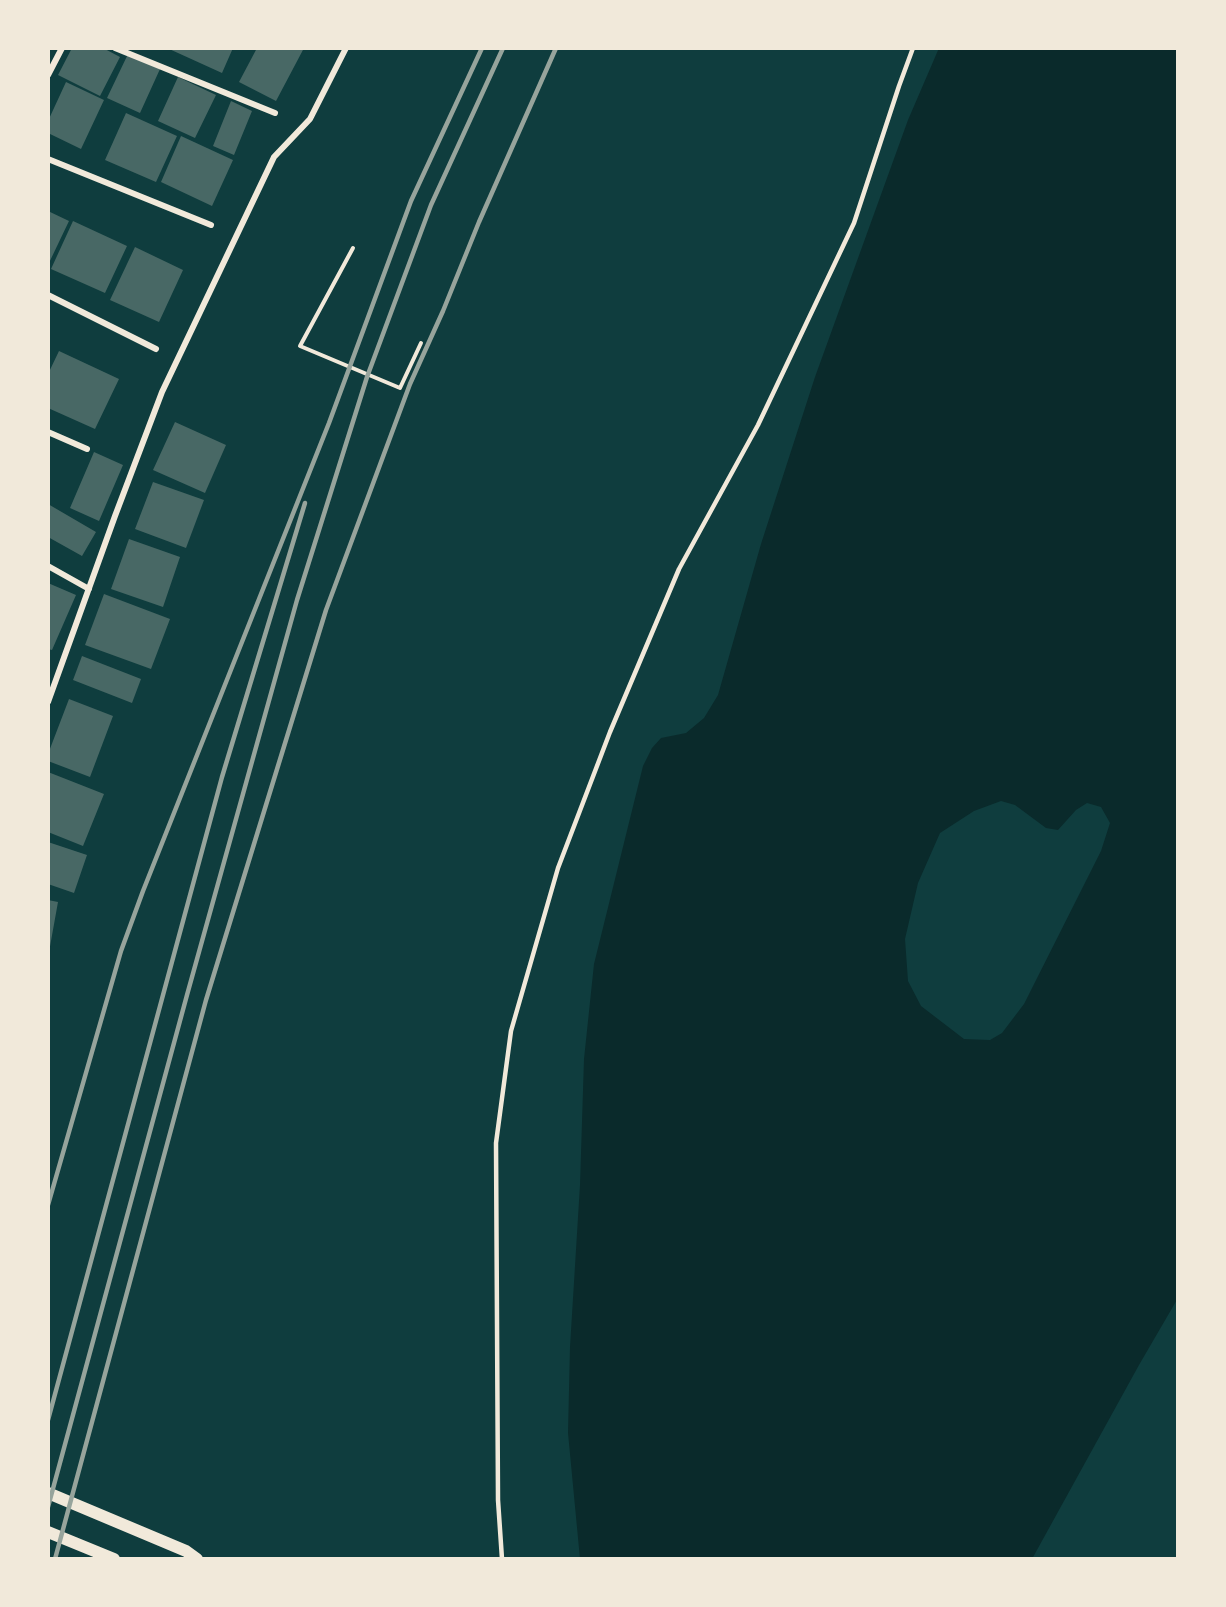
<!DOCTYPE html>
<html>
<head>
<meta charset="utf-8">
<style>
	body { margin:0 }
	#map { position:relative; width:1226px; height:1607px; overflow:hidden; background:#0f3d3e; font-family:"Source Serif 4",serif }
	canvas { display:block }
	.frame { position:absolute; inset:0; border:50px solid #f1e9da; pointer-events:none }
</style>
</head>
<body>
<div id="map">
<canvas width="1226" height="1607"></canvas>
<div class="frame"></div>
</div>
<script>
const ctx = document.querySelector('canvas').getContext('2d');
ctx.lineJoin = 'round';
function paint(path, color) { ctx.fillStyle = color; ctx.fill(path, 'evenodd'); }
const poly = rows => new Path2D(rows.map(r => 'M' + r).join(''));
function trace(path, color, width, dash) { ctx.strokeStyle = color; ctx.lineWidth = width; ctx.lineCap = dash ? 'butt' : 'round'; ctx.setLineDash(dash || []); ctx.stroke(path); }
paint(poly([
	[939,48,1178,48,1178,1298,1139,1365,1032,1559,580,1559,568,1433,570,1347,580,1185,584,1059,594,964,643,766,652,748,661,738,686,733,704,718,718,695,761,544,815,377,908,120],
	[1001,801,1015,805,1046,828,1058,830,1076,810,1087,803,1101,807,1110,823,1101,851,1024,1004,1002,1033,990,1040,964,1039,921,1006,908,981,905,939,918,883,940,833,974,811]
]), '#0a2a2b');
paint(poly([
	[72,48,103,48,120,57,100,96,58,75],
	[167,48,233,48,222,73],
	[257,48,304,48,276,101,239,82],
	[128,54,160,69,140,113,107,98],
	[178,77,216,95,195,138,158,121],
	[66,82,104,100,81,149,48,133,48,121],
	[231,101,252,111,234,155,213,146],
	[126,113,177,136,156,182,105,160],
	[181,136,233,160,212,206,161,182],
	[48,211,69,221,48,265],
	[73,221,127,246,105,293,51,269],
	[135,247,183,270,159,322,110,300],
	[59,351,119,379,95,429,48,408,48,374],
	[175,422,226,445,205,493,153,470],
	[94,452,123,465,99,521,70,508],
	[153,482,204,500,186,548,135,529],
	[48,504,96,532,82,556,48,537],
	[129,539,180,557,163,607,111,589],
	[48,583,76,595,52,650,48,649],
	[104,594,170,619,151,669,85,645],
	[82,656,141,679,132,703,73,680],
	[69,699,113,716,90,777,48,761,48,754],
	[48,772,104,794,83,846,48,832],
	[48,842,87,855,74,893,48,884],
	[48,900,58,902,49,952,48,952]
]), '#486865');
trace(poly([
	[353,248,300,346,400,388,421,343]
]), '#f1e9da', 4);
trace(poly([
	[502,1559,498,1500,496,1143,511,1031,558,868,610,732,679,569,758,425,854,223,899,86,913,48]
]), '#f1e9da', 4.5);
trace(poly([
	[115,48,275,113],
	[48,75,62,48],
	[48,159,211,225],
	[48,295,156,349],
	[48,432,87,449],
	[48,566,89,589],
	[48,702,115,516,162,392,274,157,310,119,346,48]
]), '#f1e9da', 6);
trace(poly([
	[48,1493,186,1551,197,1559],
	[48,1532,114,1559]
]), '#f1e9da', 12);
trace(poly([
	[48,1205,121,951,143,891,329,423,411,201,482,48],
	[48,1420,222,777,305,503],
	[48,1507,187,995,297,600,367,377,431,205,503,48],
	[55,1559,206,1000,326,610,410,384,443,311,479,222,556,48]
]), '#97a49c', 4.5);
</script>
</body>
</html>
